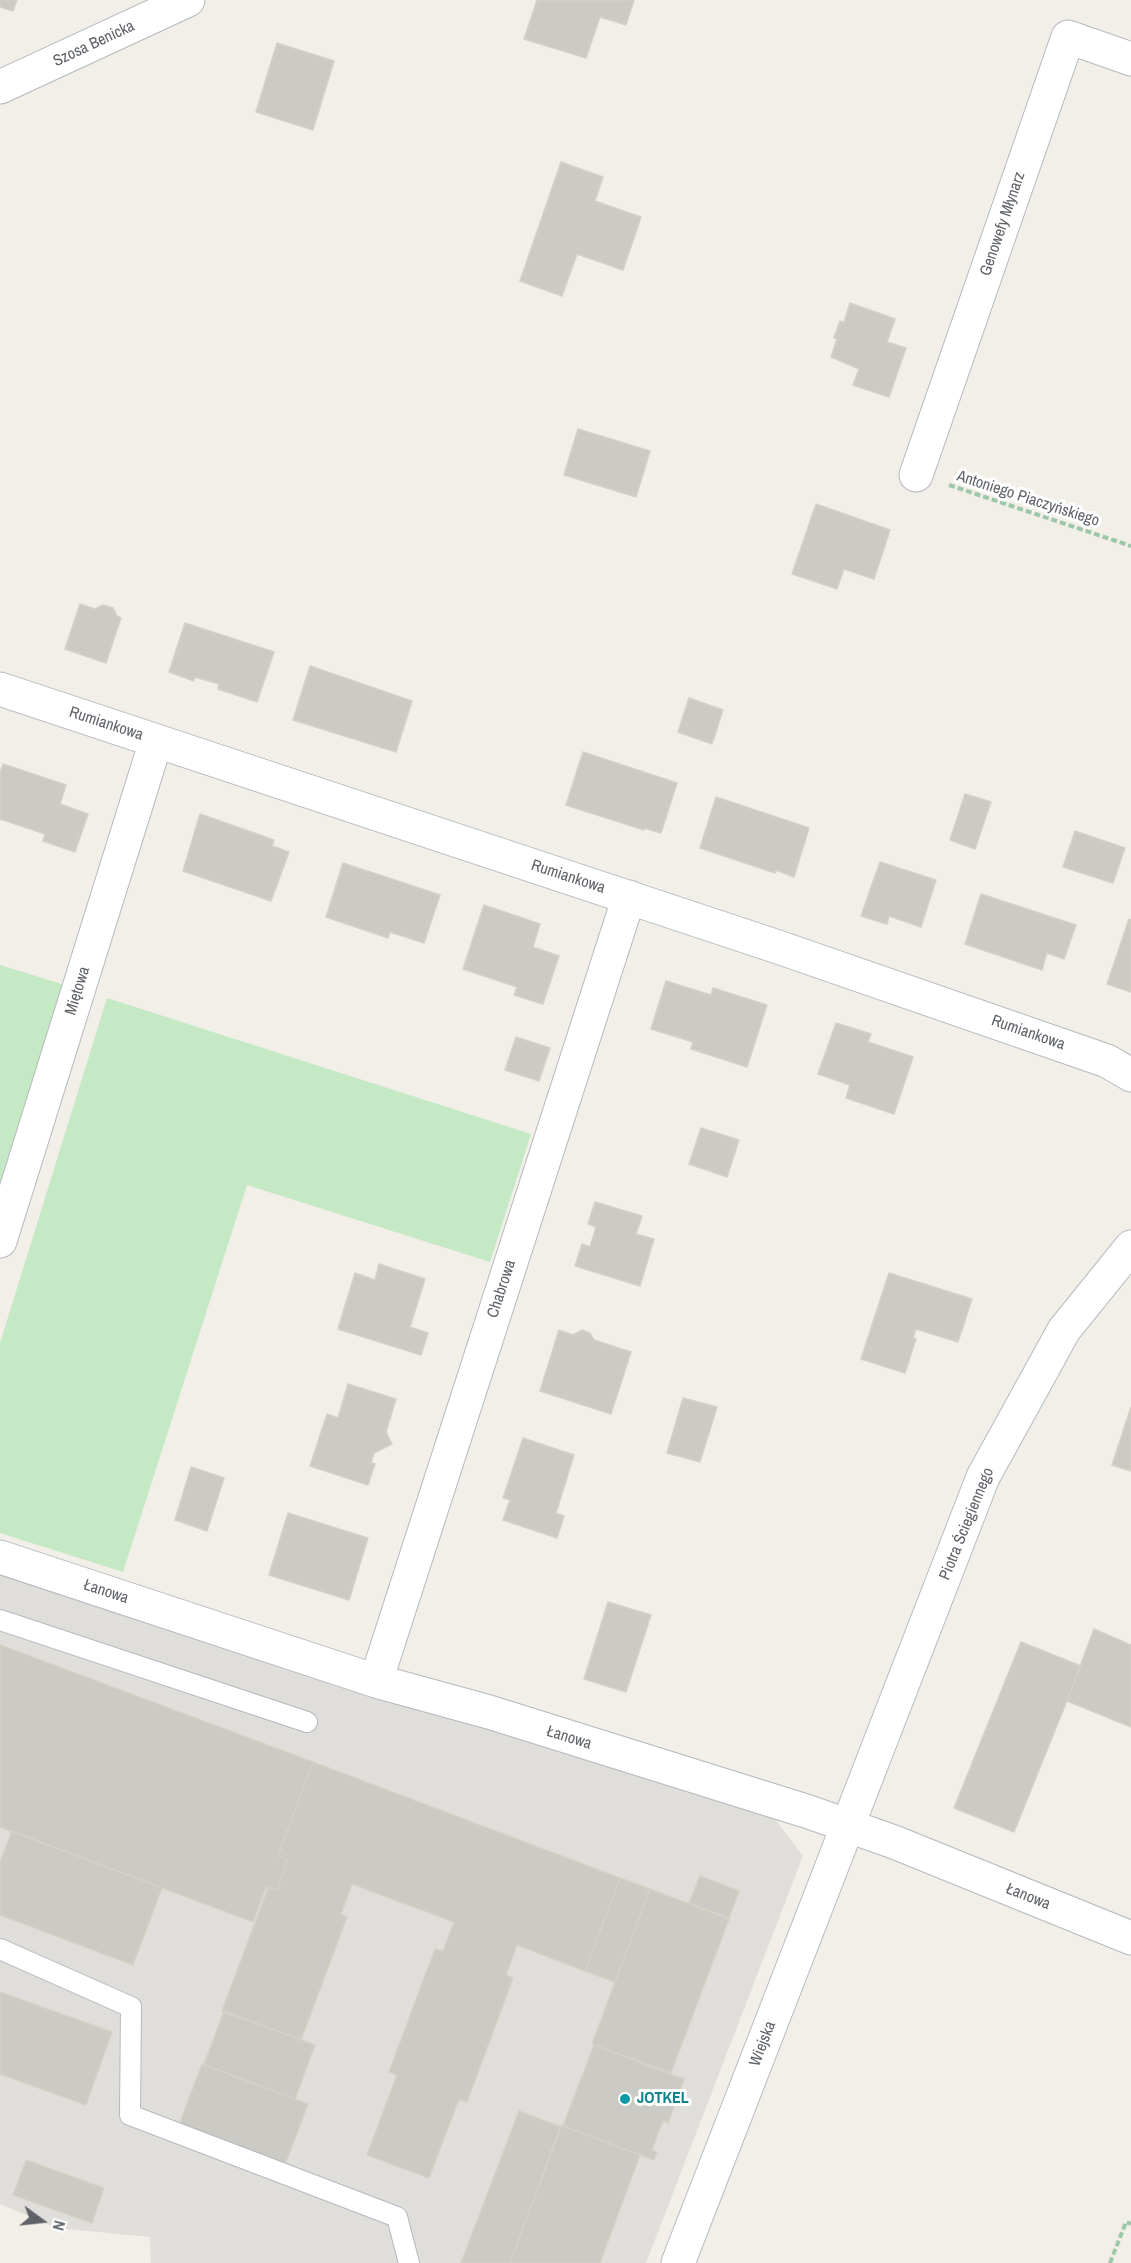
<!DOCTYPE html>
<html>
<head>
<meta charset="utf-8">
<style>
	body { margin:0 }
	#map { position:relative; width:1131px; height:2263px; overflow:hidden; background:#f1efe8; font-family:"Archivo Narrow",sans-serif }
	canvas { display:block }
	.north { position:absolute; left:12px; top:2191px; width:60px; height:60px; -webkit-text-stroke:4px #fff; paint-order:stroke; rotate:105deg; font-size:16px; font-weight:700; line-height:24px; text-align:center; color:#5f6368 }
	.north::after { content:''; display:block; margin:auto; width:21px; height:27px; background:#5f6368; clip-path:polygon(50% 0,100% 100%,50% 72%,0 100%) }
</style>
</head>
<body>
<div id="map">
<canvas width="1131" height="2263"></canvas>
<div class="north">N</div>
</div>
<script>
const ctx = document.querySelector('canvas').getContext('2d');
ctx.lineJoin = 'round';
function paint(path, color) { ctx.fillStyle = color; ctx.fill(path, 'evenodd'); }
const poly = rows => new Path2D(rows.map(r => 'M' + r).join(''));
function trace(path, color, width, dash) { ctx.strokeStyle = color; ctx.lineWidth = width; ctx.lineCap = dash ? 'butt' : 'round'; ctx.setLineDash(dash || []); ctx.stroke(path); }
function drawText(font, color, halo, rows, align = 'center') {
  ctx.font = font + ' "Archivo Narrow",sans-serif'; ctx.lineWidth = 6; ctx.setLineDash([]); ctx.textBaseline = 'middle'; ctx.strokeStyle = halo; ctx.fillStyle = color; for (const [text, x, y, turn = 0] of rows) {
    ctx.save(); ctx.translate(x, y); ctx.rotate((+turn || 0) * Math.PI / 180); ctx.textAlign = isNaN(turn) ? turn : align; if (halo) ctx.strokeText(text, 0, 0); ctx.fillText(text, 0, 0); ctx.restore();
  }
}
paint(poly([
	[0,1574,775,1819,803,1856,646,2263,151,2263,150,2237,57,2228,0,2204]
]), '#e0deda');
paint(poly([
	[0,965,65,985,0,1190],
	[107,998,531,1134,490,1262,247,1185,123,1572,0,1533,0,1343]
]), '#c5e8c5');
const building = poly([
	[0,0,17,0,13,11,0,7,0,0],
	[537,0,634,0,626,25,600,17,586,58,524,39,537,0],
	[277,43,334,61,313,130,256,112,277,43],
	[561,162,603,177,595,201,641,217,623,270,577,254,562,296,520,281,561,162],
	[850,303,895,319,887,342,906,348,889,397,853,385,859,369,831,357,837,339,834,338,840,321,844,322,850,303],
	[578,429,650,451,636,497,564,475,578,429],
	[816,504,890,530,874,579,844,569,837,589,792,574,816,504],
	[80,604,95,609,103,605,113,608,117,616,121,618,106,663,65,649,80,604],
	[185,623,274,652,257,702,218,689,219,684,195,677,194,681,169,672,185,623],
	[310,666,412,701,396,752,293,720,310,666],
	[689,698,723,710,712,744,678,732,689,698],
	[583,752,677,783,661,833,644,828,644,830,566,805,583,752],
	[3,764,66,785,60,804,88,814,75,852,43,841,45,834,0,819,0,773,3,764],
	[965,794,991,802,975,849,950,840,965,794],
	[716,797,809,828,794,877,776,870,775,873,700,848,716,797],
	[200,814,274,840,272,846,289,852,271,901,183,871,200,814],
	[1075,831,1125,848,1113,883,1063,867,1075,831],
	[880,862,936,880,921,927,889,916,887,924,861,916,880,862],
	[343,863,440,895,424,943,390,932,388,938,326,917,343,863],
	[981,894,1076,925,1064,959,1047,953,1042,970,965,944,981,894],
	[484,905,540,924,533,947,559,956,543,1004,514,995,517,987,463,969,484,905],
	[1129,919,1131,920,1131,992,1107,984,1129,919],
	[666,981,711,995,713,988,767,1005,747,1067,691,1049,693,1042,651,1029,666,981],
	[836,1023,871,1034,868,1042,913,1057,894,1114,846,1098,850,1085,818,1074,836,1023],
	[516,1037,550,1048,539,1081,505,1070,516,1037],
	[701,1128,739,1140,727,1177,689,1164,701,1128],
	[595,1202,642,1216,636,1234,654,1239,640,1286,575,1266,582,1244,590,1247,596,1227,588,1224,595,1202],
	[379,1264,425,1279,410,1327,428,1333,421,1355,338,1329,355,1273,375,1280,379,1264],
	[889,1273,972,1299,958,1342,916,1329,913,1338,916,1339,905,1373,861,1359,889,1273],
	[559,1330,573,1335,582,1330,590,1333,594,1340,631,1352,611,1414,540,1391,559,1330],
	[348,1384,396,1399,386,1432,392,1444,374,1453,371,1463,375,1464,368,1485,310,1466,327,1414,338,1418,348,1384],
	[683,1398,717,1407,700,1462,667,1453,683,1398],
	[1131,1407,1131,1471,1112,1465,1131,1407],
	[523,1438,574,1455,556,1513,564,1516,557,1538,503,1520,510,1500,503,1498,523,1438],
	[191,1467,224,1478,207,1531,175,1520,191,1467],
	[288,1513,368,1538,349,1600,269,1575,288,1513],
	[608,1602,651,1615,626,1692,584,1679,608,1602],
	[1094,1629,1131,1645,1131,1727,1067,1701,1094,1629],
	[1021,1642,1081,1666,1014,1832,954,1808,1021,1642],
	[0,1645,313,1762,278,1856,288,1860,277,1890,266,1887,253,1922,0,1827,0,1645],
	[313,1762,620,1878,585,1971,517,1945,506,1975,513,1978,467,2102,459,2099,429,2178,367,2155,397,2075,389,2072,435,1949,443,1951,454,1922,352,1884,341,1914,347,1917,301,2040,222,2011,268,1888,277,1890,288,1860,278,1856,313,1762],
	[12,1831,162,1888,133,1965,0,1915,0,1862,12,1831],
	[700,1876,739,1891,729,1918,689,1903,700,1876],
	[620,1878,650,1889,615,1982,585,1971,620,1878],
	[650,1889,729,1919,671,2073,592,2044,650,1889],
	[0,1992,112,2032,86,2105,0,2074,0,1992],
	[224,2011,315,2045,295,2099,204,2065,224,2011],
	[594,2045,684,2079,668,2123,663,2120,652,2150,657,2152,654,2160,563,2126,594,2045],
	[202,2064,308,2104,285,2165,179,2125,202,2064],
	[519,2111,561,2127,510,2263,461,2263,519,2111],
	[561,2125,640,2155,600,2263,510,2263,561,2125],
	[26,2160,104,2188,92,2223,13,2195,26,2160]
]);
paint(building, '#cccac5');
trace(building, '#d6d1c6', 1.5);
const lane = poly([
	[0,1620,307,1722],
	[0,1949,131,2007,130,2115,397,2217,409,2263]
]);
const street = poly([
	[0,87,188,0],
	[916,475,1068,37,1131,59],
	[0,689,778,947,1107,1061,1131,1075],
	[0,1241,156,741],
	[0,1557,376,1681,489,1712,809,1812,894,1842,1131,1938],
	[376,1681,629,897]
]);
const secondary = poly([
	[678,2263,983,1477,1064,1330,1131,1247]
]);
trace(lane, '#b5b8bc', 22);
trace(street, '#b5b8bc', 35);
trace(secondary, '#b6babf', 35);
trace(poly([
	[949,485,1131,546],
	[1110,2263,1126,2222,1131,2224]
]), '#9cc7a9', 4, [6, 3]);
trace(lane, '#fff', 20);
trace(street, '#fff', 33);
trace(secondary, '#fff', 33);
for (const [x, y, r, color] of [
	[625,2099,6,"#0f9aa8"]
]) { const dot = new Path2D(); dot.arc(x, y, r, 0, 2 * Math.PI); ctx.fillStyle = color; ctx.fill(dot); trace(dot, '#fff', 2); }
drawText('16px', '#5f6368', '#fff', [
	["Szosa Benicka",94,44,-25],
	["Genowefy Młynarz",1003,224,-71],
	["Antoniego Piaczyńskiego",1028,499,18],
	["Rumiankowa",106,724,18],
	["Rumiankowa",568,877,18],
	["Miętowa",78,991,-73],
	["Rumiankowa",1028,1033,19],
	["Chabrowa",502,1289,-72],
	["Piotra Ściegiennego",967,1524,-68],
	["Łanowa",106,1592,18],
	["Łanowa",569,1738,17],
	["Łanowa",1028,1897,22],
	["Wiejska",763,2044,-69]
]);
drawText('bold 16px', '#0d838f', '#fff', [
	["JOTKEL",637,2099]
], 'left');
</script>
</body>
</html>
